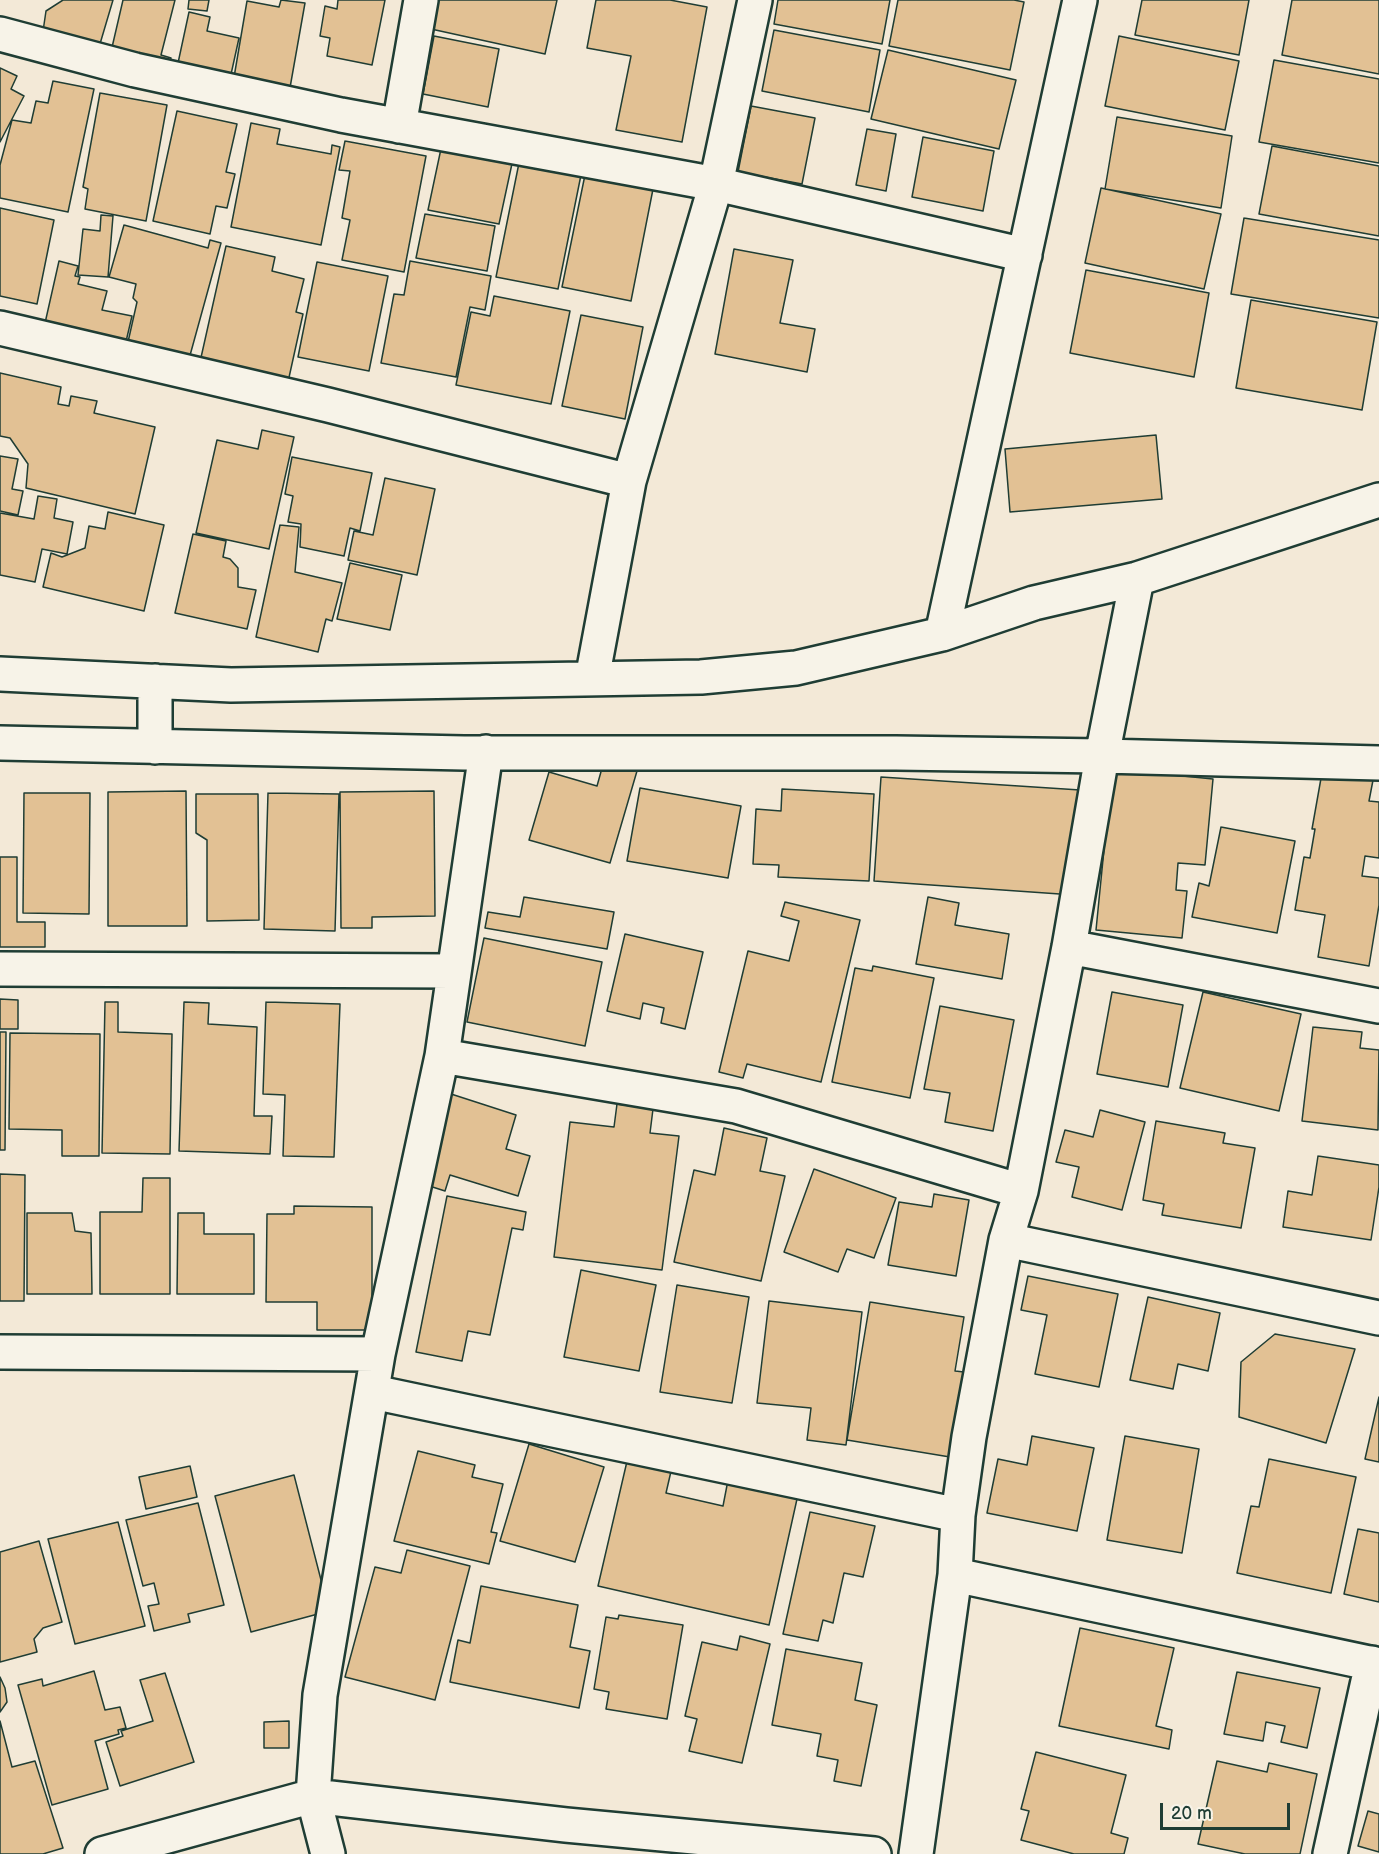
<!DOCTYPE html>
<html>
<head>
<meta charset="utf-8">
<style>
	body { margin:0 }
	#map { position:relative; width:1379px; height:1854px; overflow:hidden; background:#f3e9d7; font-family:"Balsamiq Sans",sans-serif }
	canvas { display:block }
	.scale { position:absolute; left:1160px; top:1803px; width:130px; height:27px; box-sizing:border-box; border:3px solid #1f3d34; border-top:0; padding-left:8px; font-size:18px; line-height:21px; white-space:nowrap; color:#1f3d34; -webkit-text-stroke:4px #f7f3e8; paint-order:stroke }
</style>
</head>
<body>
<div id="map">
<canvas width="1379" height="1854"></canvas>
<div class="scale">20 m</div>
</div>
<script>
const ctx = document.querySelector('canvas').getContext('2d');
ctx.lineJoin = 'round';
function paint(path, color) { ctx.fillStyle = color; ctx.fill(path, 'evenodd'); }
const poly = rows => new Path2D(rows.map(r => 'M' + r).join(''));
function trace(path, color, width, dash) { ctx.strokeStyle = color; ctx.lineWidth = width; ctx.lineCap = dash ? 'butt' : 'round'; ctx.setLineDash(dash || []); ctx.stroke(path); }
const building = poly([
	[63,0,113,0,97,54,42,38,46,11,63,0],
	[123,0,175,0,161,55,171,58,167,72,110,56,123,0],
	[189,0,209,0,207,11,188,9,189,0],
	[281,0,305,3,288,99,232,89,247,1,279,7,281,0],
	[338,0,385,0,372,65,327,56,330,38,320,36,325,6,337,9,338,0],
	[437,0,557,0,545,54,431,29,437,0],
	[596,0,670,0,707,7,682,142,616,130,631,56,587,48,596,0],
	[778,0,890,0,882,44,774,24,778,0],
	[898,0,1014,0,1024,2,1010,70,889,46,898,0],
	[1142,0,1249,0,1239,55,1135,35,1142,0],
	[1292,0,1379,0,1379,74,1282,55,1292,0],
	[189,12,210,17,207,31,239,38,228,88,175,77,189,12],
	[774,30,880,50,869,112,762,91,774,30],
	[434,36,499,49,488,107,423,94,434,36],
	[1119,36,1239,61,1225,130,1105,106,1119,36],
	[888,50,1016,80,999,149,871,119,888,50],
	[1274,60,1379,79,1379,163,1259,142,1274,60],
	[0,68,17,76,11,89,24,96,0,142,0,68],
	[53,81,94,89,68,212,0,198,0,165,12,120,31,123,36,101,48,103,53,81],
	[100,93,167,105,146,221,85,209,88,189,83,187,100,93],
	[751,106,815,118,802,184,738,172,751,106],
	[177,111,237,124,226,172,235,174,227,208,216,206,210,234,153,221,177,111],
	[1117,117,1232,136,1221,208,1105,189,1117,117],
	[251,123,280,129,277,144,331,154,332,145,340,147,321,245,231,227,251,123],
	[867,129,896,134,886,191,856,185,867,129],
	[923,137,994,151,983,211,912,197,923,137],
	[345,141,426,156,404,272,342,260,350,220,342,218,350,171,339,170,345,141],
	[442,144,513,159,499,224,428,210,442,144],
	[1272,146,1379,166,1379,236,1259,214,1272,146],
	[520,158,582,170,558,289,496,277,520,158],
	[586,170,654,184,631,301,562,287,586,170],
	[1101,188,1221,214,1204,289,1085,263,1101,188],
	[0,208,54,220,37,304,0,296,0,208],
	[425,214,495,226,487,271,416,258,425,214],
	[101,215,113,216,108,277,78,275,83,229,100,231,101,215],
	[1244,218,1379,240,1379,318,1231,294,1244,218],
	[124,225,208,248,210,240,221,243,189,359,128,342,137,302,133,298,136,284,109,277,124,225],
	[226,246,275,257,272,271,304,279,296,312,303,314,288,382,200,362,226,246],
	[734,249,793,260,780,323,815,329,807,372,715,354,734,249],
	[59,261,78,266,75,276,80,277,78,284,107,291,102,310,132,316,124,350,43,332,59,261],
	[410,261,491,276,485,310,470,307,456,377,381,363,394,294,404,295,410,261],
	[317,262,388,276,369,371,298,357,317,262],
	[1086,270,1209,293,1194,377,1070,353,1086,270],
	[494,296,570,311,551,404,456,385,471,312,490,316,494,296],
	[1251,300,1377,322,1362,410,1236,388,1251,300],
	[581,315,643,327,625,419,562,406,581,315],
	[0,373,61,387,58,404,69,406,71,396,97,401,94,413,155,427,135,514,26,488,28,464,10,438,0,436,0,373],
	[262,430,294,437,269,549,196,533,217,440,258,449,262,430],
	[1156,435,1162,499,1010,512,1005,449,1156,435],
	[0,456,18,459,12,489,23,491,18,515,0,511,0,456],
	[292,457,372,473,360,531,350,528,344,556,300,547,301,524,288,522,293,496,285,494,292,457],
	[385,478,435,489,417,575,348,560,354,531,373,535,385,478],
	[38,496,57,499,54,518,73,522,67,554,42,549,35,582,0,575,0,513,34,519,38,496],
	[108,512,164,525,144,611,43,587,51,553,62,557,85,548,89,526,105,529,108,512],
	[280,525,299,527,295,572,342,583,332,621,326,619,318,652,256,637,280,525],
	[193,534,226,541,223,557,230,559,238,568,238,587,256,590,247,629,175,613,193,534],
	[350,563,402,575,390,630,337,619,350,563],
	[604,761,637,771,610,863,529,840,549,772,597,786,604,761],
	[1323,767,1374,775,1369,801,1379,802,1379,858,1365,856,1362,876,1379,878,1379,905,1369,966,1318,957,1325,915,1295,910,1304,857,1310,858,1315,829,1312,829,1323,767],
	[1112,769,1213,779,1205,865,1178,863,1176,890,1187,891,1182,938,1096,930,1112,769],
	[881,777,1080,790,1074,895,874,881,881,777],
	[640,788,741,806,728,878,627,861,640,788],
	[782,789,874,794,869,881,778,877,779,865,753,864,756,809,781,811,782,789],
	[186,791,187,926,108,926,108,792,186,791],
	[434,791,435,916,372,917,372,928,341,928,340,792,434,791],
	[24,793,90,793,89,914,23,913,24,793],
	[268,793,339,794,335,931,264,929,268,793],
	[196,794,258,794,259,920,207,921,207,840,196,833,196,794],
	[1221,827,1295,841,1277,933,1192,917,1199,883,1209,886,1221,827],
	[0,857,17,857,17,922,45,922,45,947,0,947,0,857],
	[524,897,614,912,607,949,485,928,488,912,520,917,524,897],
	[928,897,959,903,955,925,1009,934,1002,979,916,964,928,897],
	[785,902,860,920,821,1082,747,1064,743,1078,719,1072,748,951,789,961,799,921,781,916,785,902],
	[625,934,703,952,685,1029,661,1023,664,1008,643,1003,640,1019,607,1011,625,934],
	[484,938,602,962,585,1046,467,1022,484,938],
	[873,966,934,978,910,1098,832,1082,855,968,872,971,873,966],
	[1112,992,1183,1005,1168,1087,1097,1074,1112,992],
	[1203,992,1301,1014,1279,1111,1180,1088,1203,992],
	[0,999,18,1000,18,1029,0,1029,0,999],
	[105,1002,118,1002,118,1032,172,1034,170,1154,102,1153,105,1002],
	[184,1002,209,1003,208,1024,257,1027,254,1116,272,1116,270,1154,179,1151,184,1002],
	[266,1002,340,1004,334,1157,283,1156,285,1095,263,1094,266,1002],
	[940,1006,1014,1020,993,1131,945,1122,950,1093,924,1089,940,1006],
	[1313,1027,1362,1032,1360,1048,1379,1050,1378,1130,1302,1121,1313,1027],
	[0,1032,6,1032,5,1150,0,1150,0,1032],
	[10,1033,100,1034,99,1156,62,1156,62,1130,9,1129,10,1033],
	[448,1093,516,1115,506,1149,530,1156,518,1196,450,1175,445,1191,420,1183,448,1093],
	[617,1104,653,1109,650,1133,679,1136,662,1270,554,1257,570,1122,614,1127,617,1104],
	[1100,1110,1145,1122,1122,1210,1072,1197,1079,1167,1056,1162,1065,1130,1093,1137,1100,1110],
	[1156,1121,1225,1133,1223,1143,1255,1148,1241,1228,1162,1215,1164,1204,1143,1200,1156,1121],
	[724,1128,767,1138,760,1171,785,1176,761,1281,674,1262,694,1170,715,1175,724,1128],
	[1318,1156,1379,1165,1379,1187,1371,1240,1283,1227,1288,1191,1312,1195,1318,1156],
	[814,1169,896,1198,874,1258,847,1249,838,1272,784,1252,814,1169],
	[0,1174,25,1175,24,1301,0,1301,0,1174],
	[143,1178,170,1178,170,1294,100,1294,100,1212,142,1212,143,1178],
	[934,1194,969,1200,956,1276,888,1265,899,1202,932,1207,934,1194],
	[447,1196,526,1212,523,1230,512,1228,490,1335,468,1331,462,1361,416,1352,447,1196],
	[294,1206,372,1207,372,1330,317,1330,317,1302,266,1302,267,1214,294,1214,294,1206],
	[27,1213,72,1213,75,1231,91,1233,92,1294,27,1294,27,1213],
	[178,1213,204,1213,204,1234,254,1234,254,1294,177,1294,178,1213],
	[581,1270,656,1285,639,1371,564,1357,581,1270],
	[1028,1276,1118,1294,1099,1387,1035,1374,1047,1315,1021,1310,1028,1276],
	[677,1285,749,1297,732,1403,660,1392,677,1285],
	[1148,1297,1220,1313,1208,1371,1178,1364,1173,1389,1130,1380,1148,1297],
	[769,1301,862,1312,846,1445,807,1440,811,1408,757,1403,769,1301],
	[870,1302,964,1317,955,1371,964,1372,950,1457,847,1440,870,1302],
	[1275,1334,1355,1349,1326,1443,1239,1417,1241,1362,1275,1334],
	[1379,1397,1379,1462,1365,1459,1379,1397],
	[1032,1436,1094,1448,1077,1531,987,1513,998,1459,1027,1465,1032,1436],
	[1125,1436,1199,1449,1182,1553,1107,1540,1125,1436],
	[529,1444,604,1467,575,1562,500,1541,529,1444],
	[418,1451,475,1465,472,1477,503,1484,491,1532,497,1533,489,1564,394,1541,418,1451],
	[628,1457,672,1467,666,1493,723,1506,729,1475,799,1490,769,1625,598,1586,628,1457],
	[1269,1459,1356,1477,1331,1593,1237,1573,1251,1506,1259,1507,1269,1459],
	[190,1466,197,1497,146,1509,139,1477,190,1466],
	[294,1475,329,1611,251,1632,215,1496,294,1475],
	[198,1503,224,1605,188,1614,190,1622,154,1631,148,1606,159,1604,154,1583,143,1586,126,1520,198,1503],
	[810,1512,875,1526,863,1577,844,1573,833,1623,823,1620,818,1641,783,1634,810,1512],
	[118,1522,145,1626,75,1644,48,1539,118,1522],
	[1358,1529,1379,1533,1379,1602,1344,1594,1358,1529],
	[39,1541,62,1622,43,1628,34,1639,37,1652,0,1662,0,1552,39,1541],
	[407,1550,470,1566,435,1700,345,1677,375,1567,401,1573,407,1550],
	[481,1586,578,1605,570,1647,590,1651,579,1708,450,1682,458,1640,470,1643,481,1586],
	[619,1615,683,1625,667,1719,606,1709,609,1692,594,1689,606,1617,618,1619,619,1615],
	[1080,1628,1174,1648,1156,1726,1172,1730,1169,1749,1059,1726,1080,1628],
	[740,1636,770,1644,742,1763,689,1751,697,1719,685,1716,702,1642,737,1650,740,1636],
	[786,1649,862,1663,855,1700,877,1705,861,1786,834,1781,838,1760,817,1756,821,1734,772,1725,786,1649],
	[94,1671,105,1710,120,1707,126,1728,118,1730,119,1734,95,1741,108,1789,52,1805,18,1685,42,1679,43,1686,94,1671],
	[1237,1672,1320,1688,1307,1748,1281,1742,1285,1726,1266,1722,1263,1741,1224,1734,1237,1672],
	[165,1673,194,1762,120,1786,106,1742,123,1736,121,1731,153,1721,140,1680,165,1673],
	[0,1677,5,1688,7,1702,0,1712,0,1677],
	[0,1721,12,1767,35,1761,63,1848,43,1854,0,1854,0,1721],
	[289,1721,289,1748,264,1748,264,1722,289,1721],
	[1036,1752,1126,1775,1111,1833,1128,1838,1124,1854,1074,1854,1021,1840,1029,1811,1021,1809,1036,1752],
	[1217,1761,1267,1772,1269,1763,1317,1774,1300,1854,1245,1854,1198,1844,1217,1761],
	[1368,1811,1379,1814,1379,1852,1358,1846,1368,1811]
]);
paint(building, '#e2c194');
trace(building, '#1f3d34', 1.5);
const street = poly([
	[0,34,135,70,341,115,716,184,1025,255],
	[399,126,421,0],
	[0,328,328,405,629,481],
	[942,634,1080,0],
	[0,674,231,685,701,677,796,668,942,634,1034,603,1137,579,1379,500],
	[592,679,629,481,716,184,755,0],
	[155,681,155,747],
	[0,743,464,753,896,753,1102,756,1379,763],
	[1069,947,1379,1006],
	[0,969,453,971],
	[442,1056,736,1106,1021,1191],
	[1006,1240,1379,1318],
	[0,1352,378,1354],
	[373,1392,958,1515],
	[955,1575,1379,1665],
	[102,1854,313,1796,566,1825,874,1854],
	[328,1854,313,1796,320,1695,378,1354,442,1056,486,752],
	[916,1854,955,1575,958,1515,969,1437,1006,1240,1021,1191,1069,947,1102,756,1137,579],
	[1330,1854,1372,1663]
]);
trace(street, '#1f3d34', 38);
trace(street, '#f7f3e8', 33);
</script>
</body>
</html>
